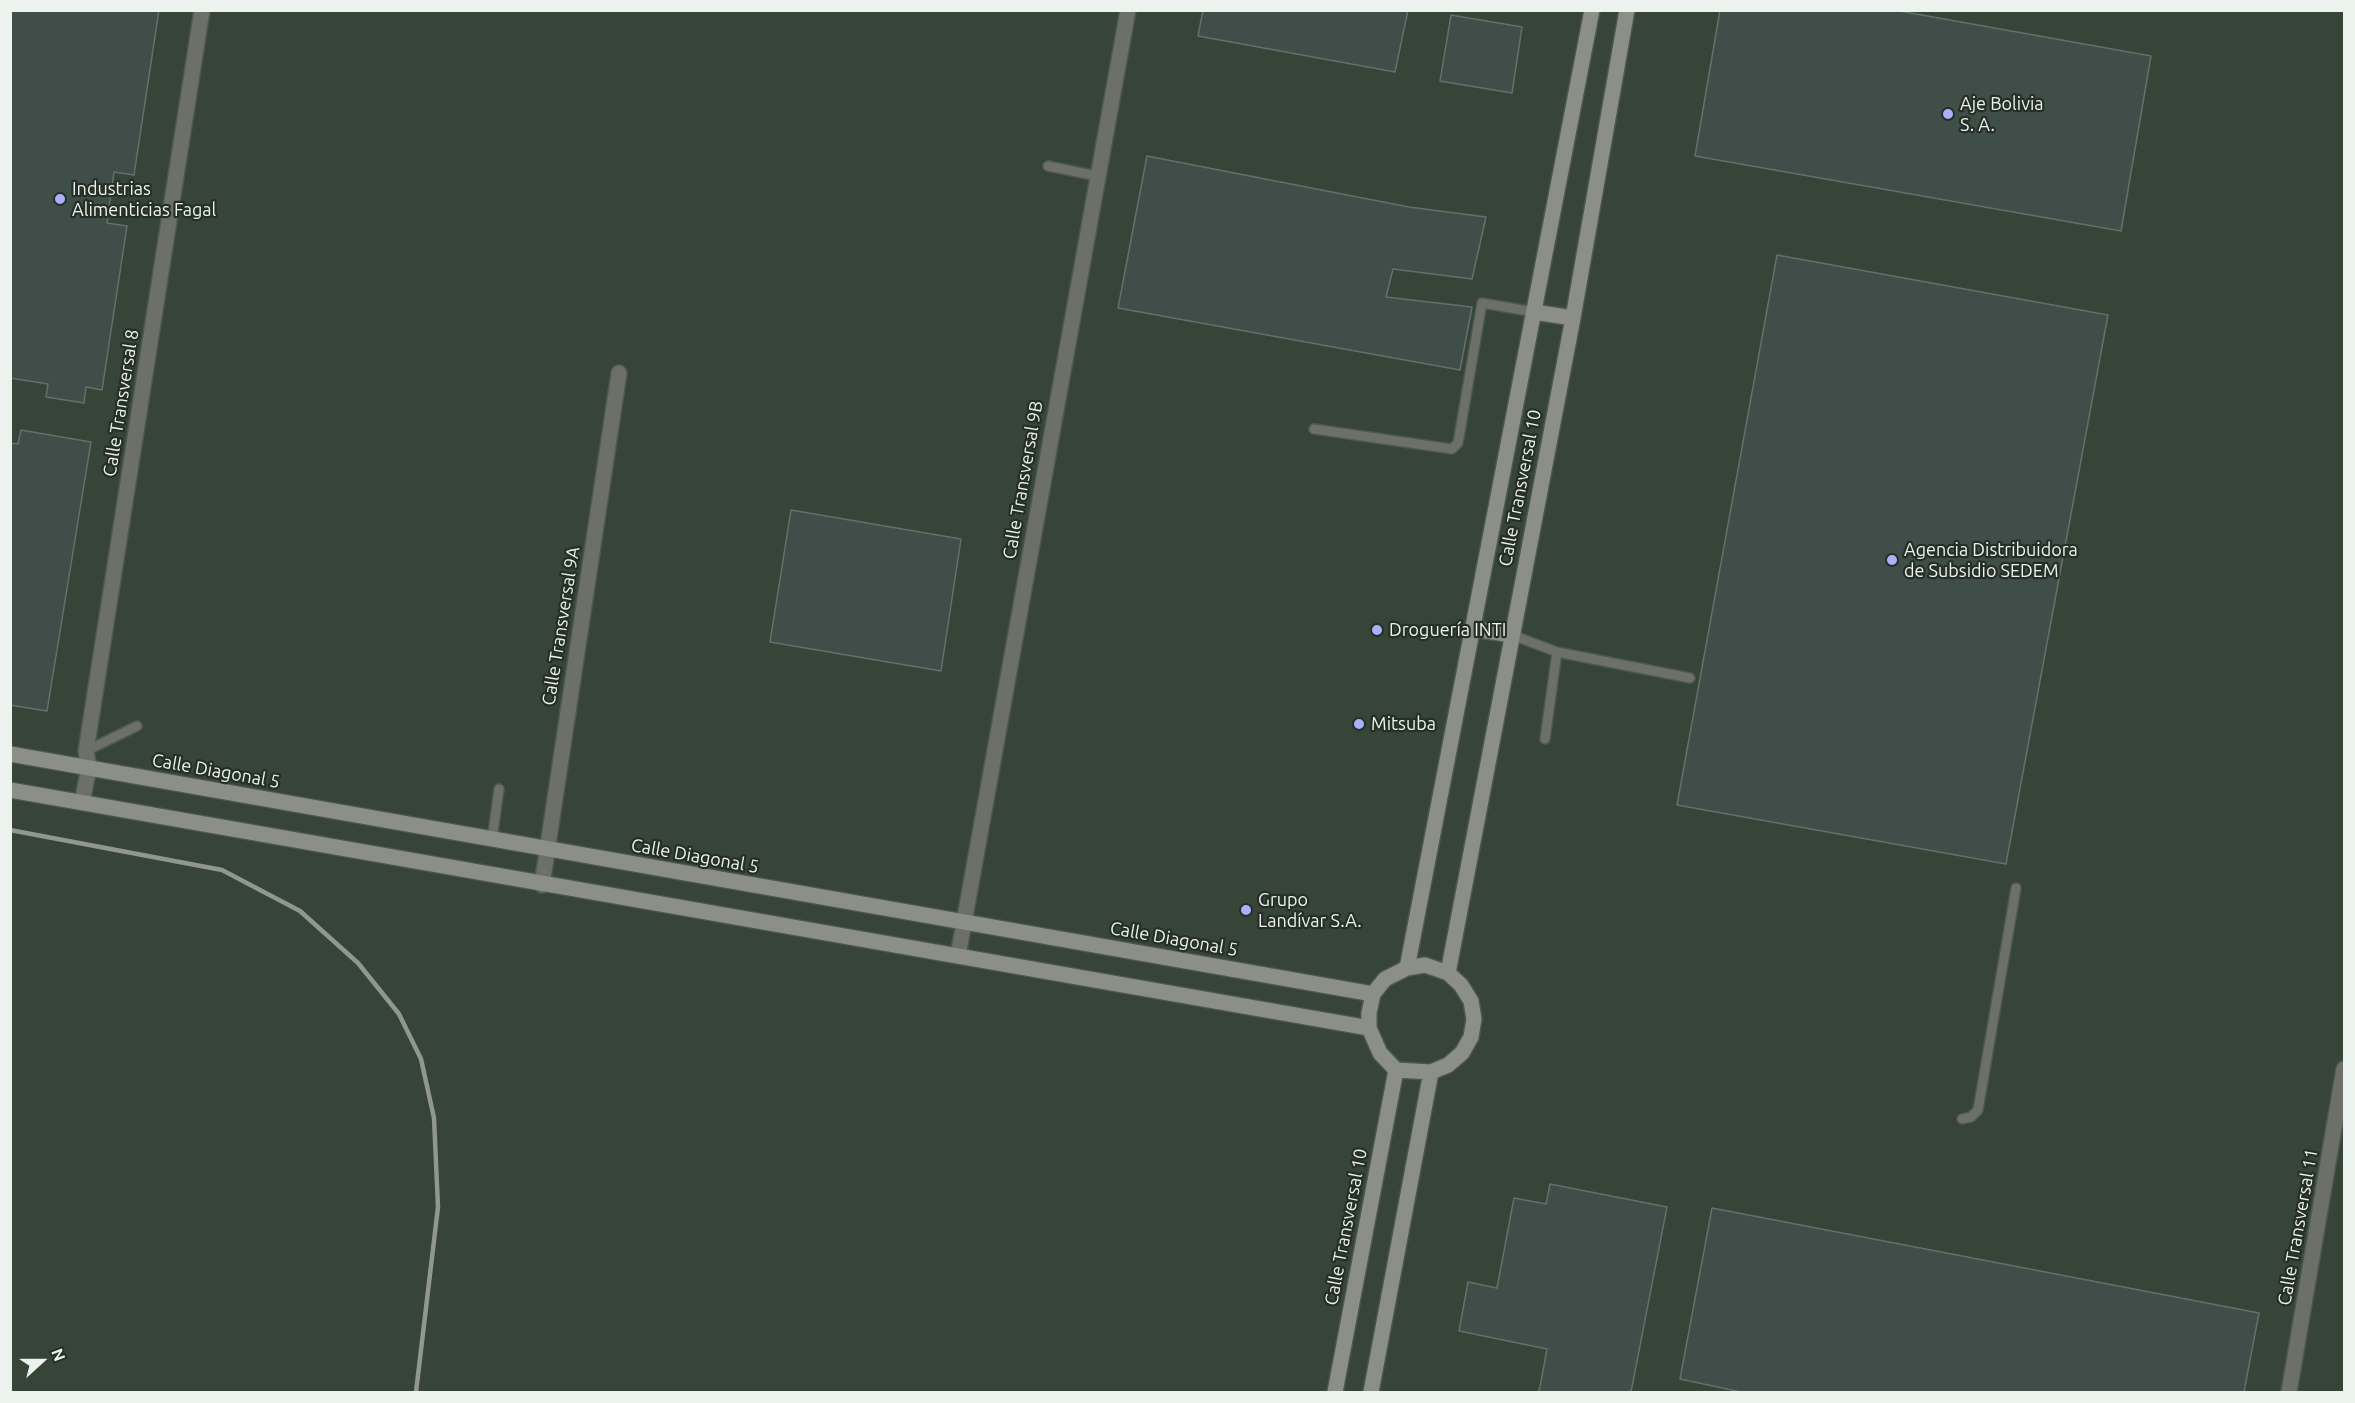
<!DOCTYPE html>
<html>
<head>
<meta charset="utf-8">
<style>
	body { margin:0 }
	#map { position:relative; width:2355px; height:1403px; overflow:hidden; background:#2f3930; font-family:Ubuntu,sans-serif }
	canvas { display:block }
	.frame { position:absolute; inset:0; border:12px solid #ecf2ed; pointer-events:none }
	.north { position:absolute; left:12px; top:1331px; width:60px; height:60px; -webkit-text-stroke:4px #252f26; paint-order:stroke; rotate:69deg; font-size:16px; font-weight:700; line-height:24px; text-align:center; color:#ecf2ed }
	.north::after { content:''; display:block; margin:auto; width:21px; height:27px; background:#ecf2ed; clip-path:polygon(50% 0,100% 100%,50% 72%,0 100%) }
</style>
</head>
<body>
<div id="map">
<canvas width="2355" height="1403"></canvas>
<div class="frame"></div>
<div class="north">N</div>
</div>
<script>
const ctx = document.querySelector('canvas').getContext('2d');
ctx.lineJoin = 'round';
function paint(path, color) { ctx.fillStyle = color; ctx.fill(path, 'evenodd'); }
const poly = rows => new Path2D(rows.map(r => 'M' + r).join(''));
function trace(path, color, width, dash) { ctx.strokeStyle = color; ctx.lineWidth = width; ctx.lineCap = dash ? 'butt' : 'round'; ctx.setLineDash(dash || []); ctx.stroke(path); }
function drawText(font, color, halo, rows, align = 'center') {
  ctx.font = font + ' Ubuntu,sans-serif'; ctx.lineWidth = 4.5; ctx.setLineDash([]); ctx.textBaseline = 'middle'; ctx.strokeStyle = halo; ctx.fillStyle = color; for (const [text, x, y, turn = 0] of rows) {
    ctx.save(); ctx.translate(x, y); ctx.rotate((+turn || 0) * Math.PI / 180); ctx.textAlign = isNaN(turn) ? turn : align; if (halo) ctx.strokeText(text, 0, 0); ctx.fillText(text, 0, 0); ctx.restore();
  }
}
paint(poly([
	[10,11,2344,11,2344,1392,11,1392]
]), '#364538');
const building = poly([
	[10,10,159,10,134,175,114,172,107,223,127,226,102,390,86,387,84,403,46,397,48,384,10,378,10,10],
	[1203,10,1408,10,1395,72,1198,36,1203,10],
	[1720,10,1894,10,2151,56,2121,231,1695,156,1720,10],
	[1451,15,1522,27,1512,93,1440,81,1451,15],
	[1147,156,1409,207,1486,217,1472,279,1393,269,1386,297,1472,307,1460,370,1118,308,1147,156],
	[1777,255,2108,315,2006,864,1677,805,1777,255],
	[21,430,91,442,47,711,10,705,10,443,18,444,21,430],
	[791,510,961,539,941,671,770,642,791,510],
	[1550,1184,1667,1207,1631,1392,1539,1392,1547,1349,1459,1331,1468,1282,1497,1288,1514,1198,1546,1204,1550,1184],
	[1712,1208,2259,1313,2244,1392,1741,1392,1680,1379,1712,1208]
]);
paint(building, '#3f4e49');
trace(building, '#61716c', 1.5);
const lane = poly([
	[1048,166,1097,176],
	[1314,429,1452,449,1458,443,1482,303,1534,312],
	[1512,635,1557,652,1690,678],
	[1545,739,1557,652],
	[86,751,137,726],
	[492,840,499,789],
	[1962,1119,1971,1117,1978,1110,2016,888]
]);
const street = poly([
	[82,802,89,768,86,751,202,10],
	[542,885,619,373],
	[958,956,1128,10],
	[2289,1392,2344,1069]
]);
const secondary = poly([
	[1534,312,1573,318],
	[1474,629,1512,635],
	[10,754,1373,994],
	[10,790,1369,1028],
	[1425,965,1448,973,1461,985,1471,1001,1474,1019,1471,1037,1462,1053,1448,1065,1431,1072,1396,1070,1380,1053,1369,1028,1369,1013,1373,994,1385,979,1407,968,1425,965],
	[1407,968,1592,10],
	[1448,973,1573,318,1627,10],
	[1335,1392,1396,1070],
	[1371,1392,1431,1072]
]);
trace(lane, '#4d574e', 12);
trace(street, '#4d574e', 18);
trace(secondary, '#4d574e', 18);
trace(lane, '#6d6f69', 9);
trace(street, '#6d6f69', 15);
trace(secondary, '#8c8f86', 15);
trace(poly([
	[10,830,222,870,300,911,358,963,399,1014,421,1059,434,1118,438,1207,416,1392]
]), '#8f9790', 4.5);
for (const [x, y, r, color] of [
	[1948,114,6,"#a9b0fc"],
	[60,199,6,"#a9b0fc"],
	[1892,560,6,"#a9b0fc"],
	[1377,630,6,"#a9b0fc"],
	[1359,724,6,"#a9b0fc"],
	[1246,910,6,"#a9b0fc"]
]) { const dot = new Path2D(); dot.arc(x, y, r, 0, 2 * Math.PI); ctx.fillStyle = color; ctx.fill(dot); trace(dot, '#252f26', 2); }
drawText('18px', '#ecf2ed', '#252f26', [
	["Aje Bolivia",1960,104],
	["S. A.",1960,125],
	["Industrias",72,189],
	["Alimenticias Fagal",72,210],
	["Agencia Distribuidora",1904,550],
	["de Subsidio SEDEM",1904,571],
	["Droguería INTI",1389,630],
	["Mitsuba",1371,724],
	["Grupo",1258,900],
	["Landívar S.A.",1258,921]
], 'left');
drawText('18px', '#ecf2ed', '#252f26', [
	["Calle Transversal 8",121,403,-81],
	["Calle Transversal 9B",1023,480,-80],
	["Calle Transversal 10",1520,488,-79],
	["Calle Transversal 9A",561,626,-81],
	["Calle Diagonal 5",216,771,10],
	["Calle Diagonal 5",695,856,10],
	["Calle Diagonal 5",1174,939,10],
	["Calle Transversal 10",1346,1227,-79],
	["Calle Transversal 11",2298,1227,-80]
]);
</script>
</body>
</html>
